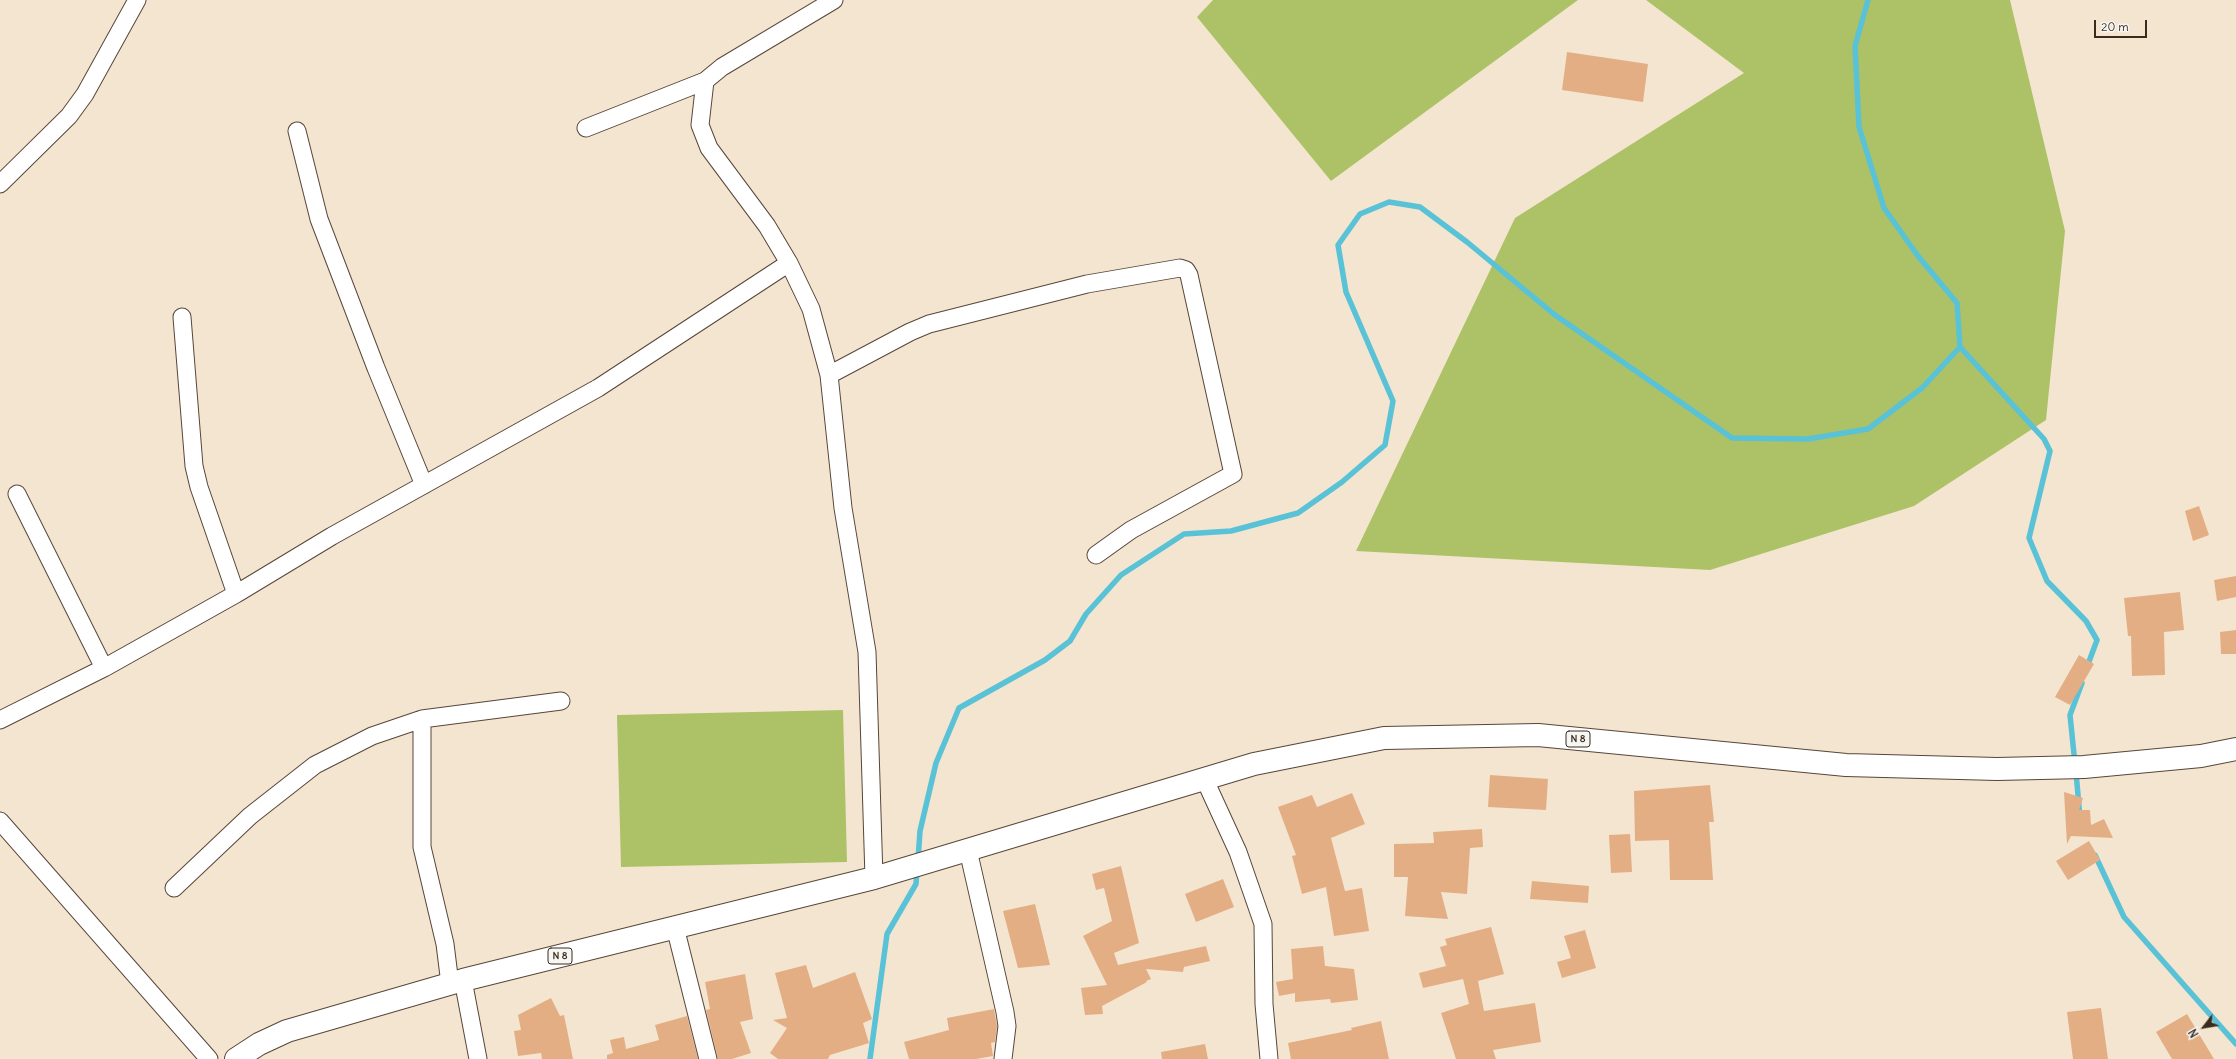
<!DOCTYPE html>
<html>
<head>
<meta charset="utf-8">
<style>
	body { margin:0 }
	#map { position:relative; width:2236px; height:1059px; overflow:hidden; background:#f4e5d0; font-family:Delius,sans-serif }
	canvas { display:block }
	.north { position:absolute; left:2184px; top:1007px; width:40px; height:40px; -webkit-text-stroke:3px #f6f6f2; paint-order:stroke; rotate:239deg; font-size:11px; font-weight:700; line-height:16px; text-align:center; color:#3b2a1e }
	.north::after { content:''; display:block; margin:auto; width:14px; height:18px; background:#3b2a1e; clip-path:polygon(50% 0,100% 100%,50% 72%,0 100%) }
	.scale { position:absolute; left:2094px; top:20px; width:53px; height:18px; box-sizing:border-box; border:2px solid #3b2a1e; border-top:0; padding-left:5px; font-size:12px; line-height:14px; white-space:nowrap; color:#3b2a1e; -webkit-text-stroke:3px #f6f6f2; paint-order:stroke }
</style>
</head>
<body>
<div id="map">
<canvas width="2236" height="1059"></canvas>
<div class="north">N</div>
<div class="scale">20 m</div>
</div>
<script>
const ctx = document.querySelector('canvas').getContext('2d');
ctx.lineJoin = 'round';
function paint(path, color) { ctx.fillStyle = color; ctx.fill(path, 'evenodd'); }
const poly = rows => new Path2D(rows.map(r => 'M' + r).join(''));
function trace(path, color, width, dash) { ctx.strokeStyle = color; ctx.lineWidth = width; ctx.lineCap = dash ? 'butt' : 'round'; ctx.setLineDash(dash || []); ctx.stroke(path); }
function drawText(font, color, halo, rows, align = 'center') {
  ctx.font = font + ' Delius,sans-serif'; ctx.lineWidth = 4; ctx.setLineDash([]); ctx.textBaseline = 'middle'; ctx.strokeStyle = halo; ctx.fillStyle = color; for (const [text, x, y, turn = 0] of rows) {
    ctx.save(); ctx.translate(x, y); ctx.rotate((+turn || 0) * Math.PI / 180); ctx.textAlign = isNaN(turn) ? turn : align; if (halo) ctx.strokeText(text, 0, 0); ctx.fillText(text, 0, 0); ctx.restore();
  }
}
paint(poly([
	[1213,0,1578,0,1331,181,1197,17],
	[1646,0,2010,0,2065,231,2046,420,1914,506,1710,570,1356,551,1515,218,1744,73],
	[843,710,847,862,621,867,617,715]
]), '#adc266');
trace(poly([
	[1960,347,2044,439,2050,451,2029,538,2047,581,2086,621,2097,640,2087,667],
	[2075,764,2070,715,2082,683],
	[2076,772,2080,818],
	[2095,855,2124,917,2236,1044],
	[918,860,920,831,936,763,959,708,1045,660,1070,641,1086,614,1121,575,1184,534,1231,531,1298,513,1342,482,1385,445,1393,401,1346,292,1338,245,1360,214,1389,202,1420,207,1467,242,1555,315,1732,438,1808,439,1868,429,1922,388,1960,347,1957,303,1918,256,1884,208,1859,127,1855,46,1868,0],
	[870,1059,887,934,916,884,917,870]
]), '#59c2d6', 5.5);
paint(poly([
	[1567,52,1648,64,1643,102,1562,90],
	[2199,506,2209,535,2193,541,2185,511],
	[2236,576,2236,597,2217,601,2214,580],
	[2180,592,2184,630,2164,632,2165,675,2132,676,2131,636,2128,636,2124,598],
	[2236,630,2236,654,2221,654,2220,632],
	[2079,655,2094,664,2070,705,2055,697],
	[1490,775,1548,779,1546,810,1488,807],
	[1710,785,1714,822,1709,822,1713,880,1670,880,1669,840,1635,841,1634,791],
	[2064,792,2083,798,2079,810,2090,810,2091,825,2104,819,2113,838,2071,836,2067,844],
	[1352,793,1365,824,1331,838,1345,891,1362,888,1369,931,1334,936,1326,887,1302,894,1292,856,1296,855,1278,807,1312,795,1317,807],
	[1482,829,1483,847,1470,848,1467,894,1441,892,1448,919,1405,916,1408,877,1394,877,1394,844,1434,843,1433,832],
	[1630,834,1632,872,1611,873,1609,835],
	[2089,841,2100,860,2068,880,2056,861],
	[1121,866,1139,943,1114,953,1118,965,1206,946,1210,961,1184,967,1183,972,1146,969,1151,979,1146,981,1147,982,1102,1006,1103,1014,1085,1015,1081,988,1107,985,1083,936,1112,921,1104,888,1096,890,1092,874],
	[1223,879,1234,907,1196,922,1185,894],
	[1532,881,1589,886,1588,903,1530,899],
	[1035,904,1050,965,1018,968,1003,911],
	[1491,927,1504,974,1478,981,1484,1011,1535,1003,1541,1042,1493,1050,1496,1059,1456,1059,1441,1013,1469,1004,1463,979,1423,988,1419,973,1446,966,1440,947,1447,945,1445,939],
	[1585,930,1596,968,1562,978,1557,962,1571,958,1564,936],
	[1323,946,1325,966,1354,969,1358,1000,1331,1003,1330,999,1295,1002,1295,993,1279,996,1276,982,1293,979,1291,949],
	[806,965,813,988,855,972,872,1019,863,1023,869,1043,830,1055,828,1059,778,1059,770,1053,787,1028,773,1020,787,1018,775,973],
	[745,974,753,1019,740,1022,751,1053,732,1059,718,1059,706,1010,710,1009,705,982],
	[551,998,560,1016,564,1015,573,1059,542,1059,541,1053,518,1056,514,1031,521,1030,518,1015],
	[2101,1008,2108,1059,2073,1059,2067,1012],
	[994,1009,997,1026,995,1042,991,1043,993,1056,976,1059,909,1059,904,1042,949,1030,947,1018],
	[2187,1014,2214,1059,2172,1059,2156,1032],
	[687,1016,698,1059,607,1059,607,1055,613,1053,610,1040,624,1037,626,1049,659,1040,655,1025],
	[1381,1021,1389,1059,1291,1059,1288,1043,1352,1030,1351,1028],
	[1205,1044,1208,1059,1162,1059,1161,1052]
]), '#e4ae85');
const minor = poly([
	[834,0,722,67,705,81,700,125,709,148,767,226,789,263,811,309,829,375,843,508,867,652,874,878],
	[586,128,705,81],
	[297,131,319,219,376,368,424,485],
	[0,184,69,116,85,94,137,0],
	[182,317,194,466,199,487,236,594],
	[829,375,910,332,929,324,1087,284,1180,268,1186,270,1189,275,1233,474,1131,530,1096,555],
	[17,494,104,668],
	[422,719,561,701],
	[0,720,104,668,236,594,332,536,598,388,789,263],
	[1204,778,1238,852,1263,924,1264,1004,1269,1059],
	[0,821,209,1059],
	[968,850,1005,1012,1007,1026,1003,1059],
	[174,888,250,816,315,765,372,736,422,719,422,847,445,944,450,984],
	[675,927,708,1059],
	[463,980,478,1059]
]);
const trunk = poly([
	[236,1059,259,1044,287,1031,463,980,874,878,1254,764,1384,738,1538,735,1846,765,1997,769,2084,767,2201,756,2236,749]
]);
trace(minor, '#574639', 19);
trace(trunk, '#574639', 24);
trace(minor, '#fff', 17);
trace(trunk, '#fff', 22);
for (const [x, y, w] of [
	[1578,739,24],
	[560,956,24]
]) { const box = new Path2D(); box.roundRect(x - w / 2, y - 8, w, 16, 3); ctx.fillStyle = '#f6f6f2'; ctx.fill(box); trace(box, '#3b2a1e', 1); }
drawText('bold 10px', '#3b2a1e', null, [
	["N 8",1578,739],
	["N 8",560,956]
]);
</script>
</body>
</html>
